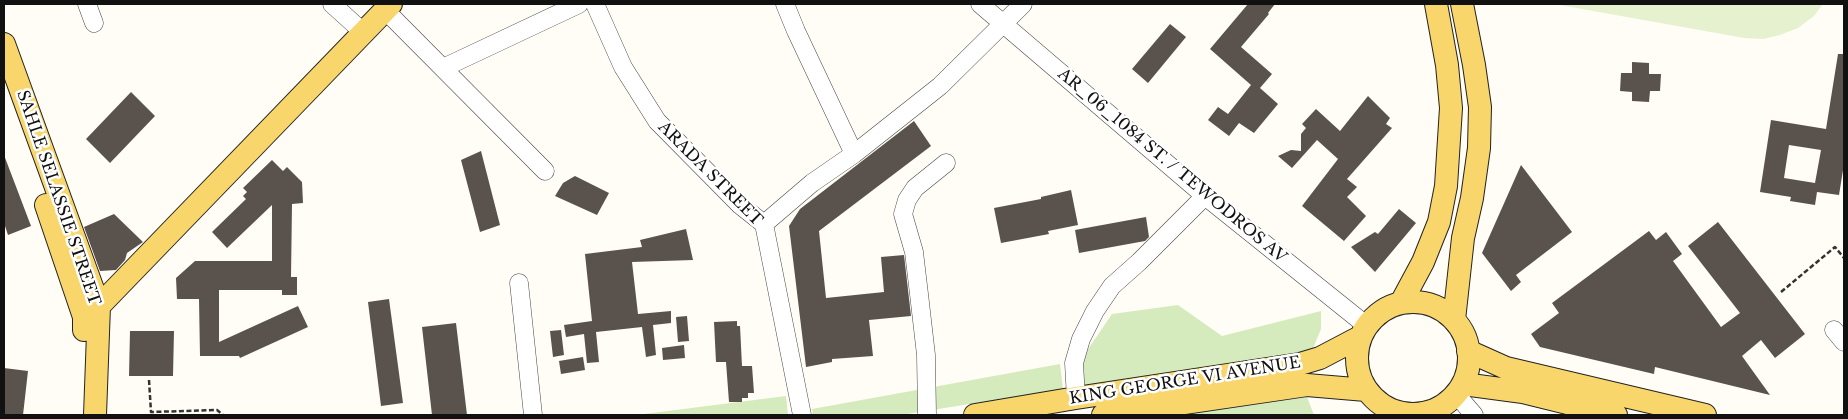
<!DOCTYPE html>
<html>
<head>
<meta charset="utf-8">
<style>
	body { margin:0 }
	#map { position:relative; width:1848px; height:419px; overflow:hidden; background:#fffdf5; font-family:"Libre Baskerville",serif }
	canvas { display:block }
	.frame { position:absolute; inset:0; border:5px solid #111; pointer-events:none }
</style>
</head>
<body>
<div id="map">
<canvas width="1848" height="419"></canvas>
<div class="frame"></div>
</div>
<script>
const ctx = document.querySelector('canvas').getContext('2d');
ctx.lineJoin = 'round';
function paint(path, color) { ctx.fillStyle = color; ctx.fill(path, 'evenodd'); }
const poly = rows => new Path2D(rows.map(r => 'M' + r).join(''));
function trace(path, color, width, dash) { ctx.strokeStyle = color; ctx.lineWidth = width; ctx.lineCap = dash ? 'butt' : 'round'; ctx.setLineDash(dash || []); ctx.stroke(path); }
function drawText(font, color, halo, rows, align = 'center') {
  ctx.font = font + ' "Libre Baskerville",serif'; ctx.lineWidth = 5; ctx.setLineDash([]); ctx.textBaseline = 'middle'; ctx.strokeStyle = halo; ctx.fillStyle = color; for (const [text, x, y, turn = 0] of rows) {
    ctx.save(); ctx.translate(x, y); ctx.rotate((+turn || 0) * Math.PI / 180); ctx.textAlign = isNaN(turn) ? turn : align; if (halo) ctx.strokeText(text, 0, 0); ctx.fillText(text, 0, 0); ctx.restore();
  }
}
paint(poly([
	[1178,305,1222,336,1321,311,1321,329,1311,353,1084,391,1082,358,1112,314],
	[1060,364,1063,389,901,415,813,415,812,409],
	[1305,392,1314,415,1178,415],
	[786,396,788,415,636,415]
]), '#d5ebbd');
paint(poly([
	[1554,4,1823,4,1814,16,1798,28,1780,35,1763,39,1744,38]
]), '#e6f2cf');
paint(poly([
	[1248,4,1275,4,1268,13,1269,14,1241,47,1272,74,1260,88,1278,104,1254,133,1239,123,1229,136,1208,120,1218,107,1228,114,1251,85,1210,49],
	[1170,24,1186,37,1148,83,1132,69],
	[1838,54,1844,54,1844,164,1839,195,1817,192,1815,205,1790,201,1791,197,1760,192,1771,120,1826,129],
	[1789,145,1821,150,1815,183,1784,178],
	[1632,62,1649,63,1649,74,1661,74,1660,91,1650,91,1649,102,1632,101,1632,92,1620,91,1621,73,1632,73],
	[131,92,155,116,110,163,86,139],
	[1368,96,1390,118,1386,124,1392,128,1347,179,1357,187,1347,197,1366,216,1344,241,1302,206,1338,159,1317,140,1292,168,1278,156,1291,150,1301,151,1301,134,1306,128,1302,124,1316,109,1340,131],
	[914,121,931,146,819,231,826,298,884,292,881,257,904,255,911,316,869,320,873,356,832,359,832,362,806,367,789,226,800,209],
	[481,151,500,225,480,232,461,160],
	[4,155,31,226,8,235,4,223],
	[272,160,283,171,287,167,302,182,303,203,292,204,291,277,297,277,297,295,282,295,282,290,219,290,219,342,298,306,308,327,240,358,239,356,200,356,199,299,177,299,176,278,195,261,272,261,272,205,227,248,212,232,246,199,243,196,247,192,243,188],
	[1521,165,1572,232,1516,275,1521,282,1511,291,1482,253],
	[575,176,609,193,597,215,555,196,563,183],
	[1071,190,1078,225,1048,231,1049,234,1001,243,994,208,1041,199,1041,197],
	[1399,209,1416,223,1375,272,1351,247,1375,232,1378,234],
	[114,214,143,242,127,253,125,260,116,270,100,271,84,227],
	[1146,217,1149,237,1145,241,1079,253,1075,230],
	[1718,222,1805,334,1775,358,1761,340,1742,356,1770,395,1655,367,1654,374,1540,347,1531,334,1559,313,1552,303,1649,231,1656,240,1666,232,1682,254,1673,261,1721,327,1740,313,1688,246],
	[686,229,693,260,632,262,638,314,671,311,671,323,653,325,656,355,646,357,642,327,596,332,599,362,587,363,584,334,566,337,564,325,592,321,585,254,642,247,640,240],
	[389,299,403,403,381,406,368,302],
	[687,316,689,341,678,342,676,317],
	[737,321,737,326,740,326,742,366,752,366,754,393,748,393,748,398,742,398,742,402,729,402,726,362,716,362,714,322],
	[456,323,467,415,432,415,422,327],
	[561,330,564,355,553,357,550,331],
	[130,331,174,331,173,376,129,376],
	[684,345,685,358,663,360,662,348],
	[583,357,585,370,561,374,559,361],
	[4,368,28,371,23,415,4,415]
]), '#5a524d');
const minor = poly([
	[87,4,94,23],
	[332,4,364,33],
	[595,4,623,67,657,121,740,205,764,224,802,415],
	[785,4,796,31,854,154],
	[980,4,1205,196,1367,326],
	[385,10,545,171],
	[443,68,579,4],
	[764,224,812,183,854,154,940,86,1023,4],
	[519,283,533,415],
	[1834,330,1844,342],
	[1456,394,1474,415],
	[1076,398,1074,363,1081,339,1095,311,1112,286,1139,262,1205,196],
	[927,415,926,355,919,294,914,252,903,214,907,200,915,188,946,163]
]);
const major = poly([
	[4,44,99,306,95,415],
	[46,205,84,317,84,330],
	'1357 358a56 56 0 1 1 112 0a56 56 0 1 1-112 0Z',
	[1401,303,1423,262,1439,222,1446,186,1451,108,1447,65,1436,4],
	[84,317,99,306,391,4],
	[1454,320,1463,238,1472,198,1479,148,1480,107,1474,65,1462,4],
	[1468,351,1506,368,1705,415],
	[1463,384,1523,392,1616,415],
	[975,415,1076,398,1300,364,1320,358,1360,337],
	[1103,415,1307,385,1366,390]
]);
trace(minor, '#444', 19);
trace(major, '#222', 24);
trace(poly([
	[1781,292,1835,247,1844,258],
	[149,380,151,412,217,410,223,415]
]), '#333', 2.5, [5, 2.5]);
trace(minor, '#fff', 18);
trace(major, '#f9d66b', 22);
drawText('16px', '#111', '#fff', [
	["AR_06_1084 ST. / TEWODROS AV",1172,166,40],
	["ARADA STREET",710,174,45],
	["SAHLE SELASSIE STREET",58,198,71],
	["KING GEORGE VI AVENUE",1185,381,-9]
]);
</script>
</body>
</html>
